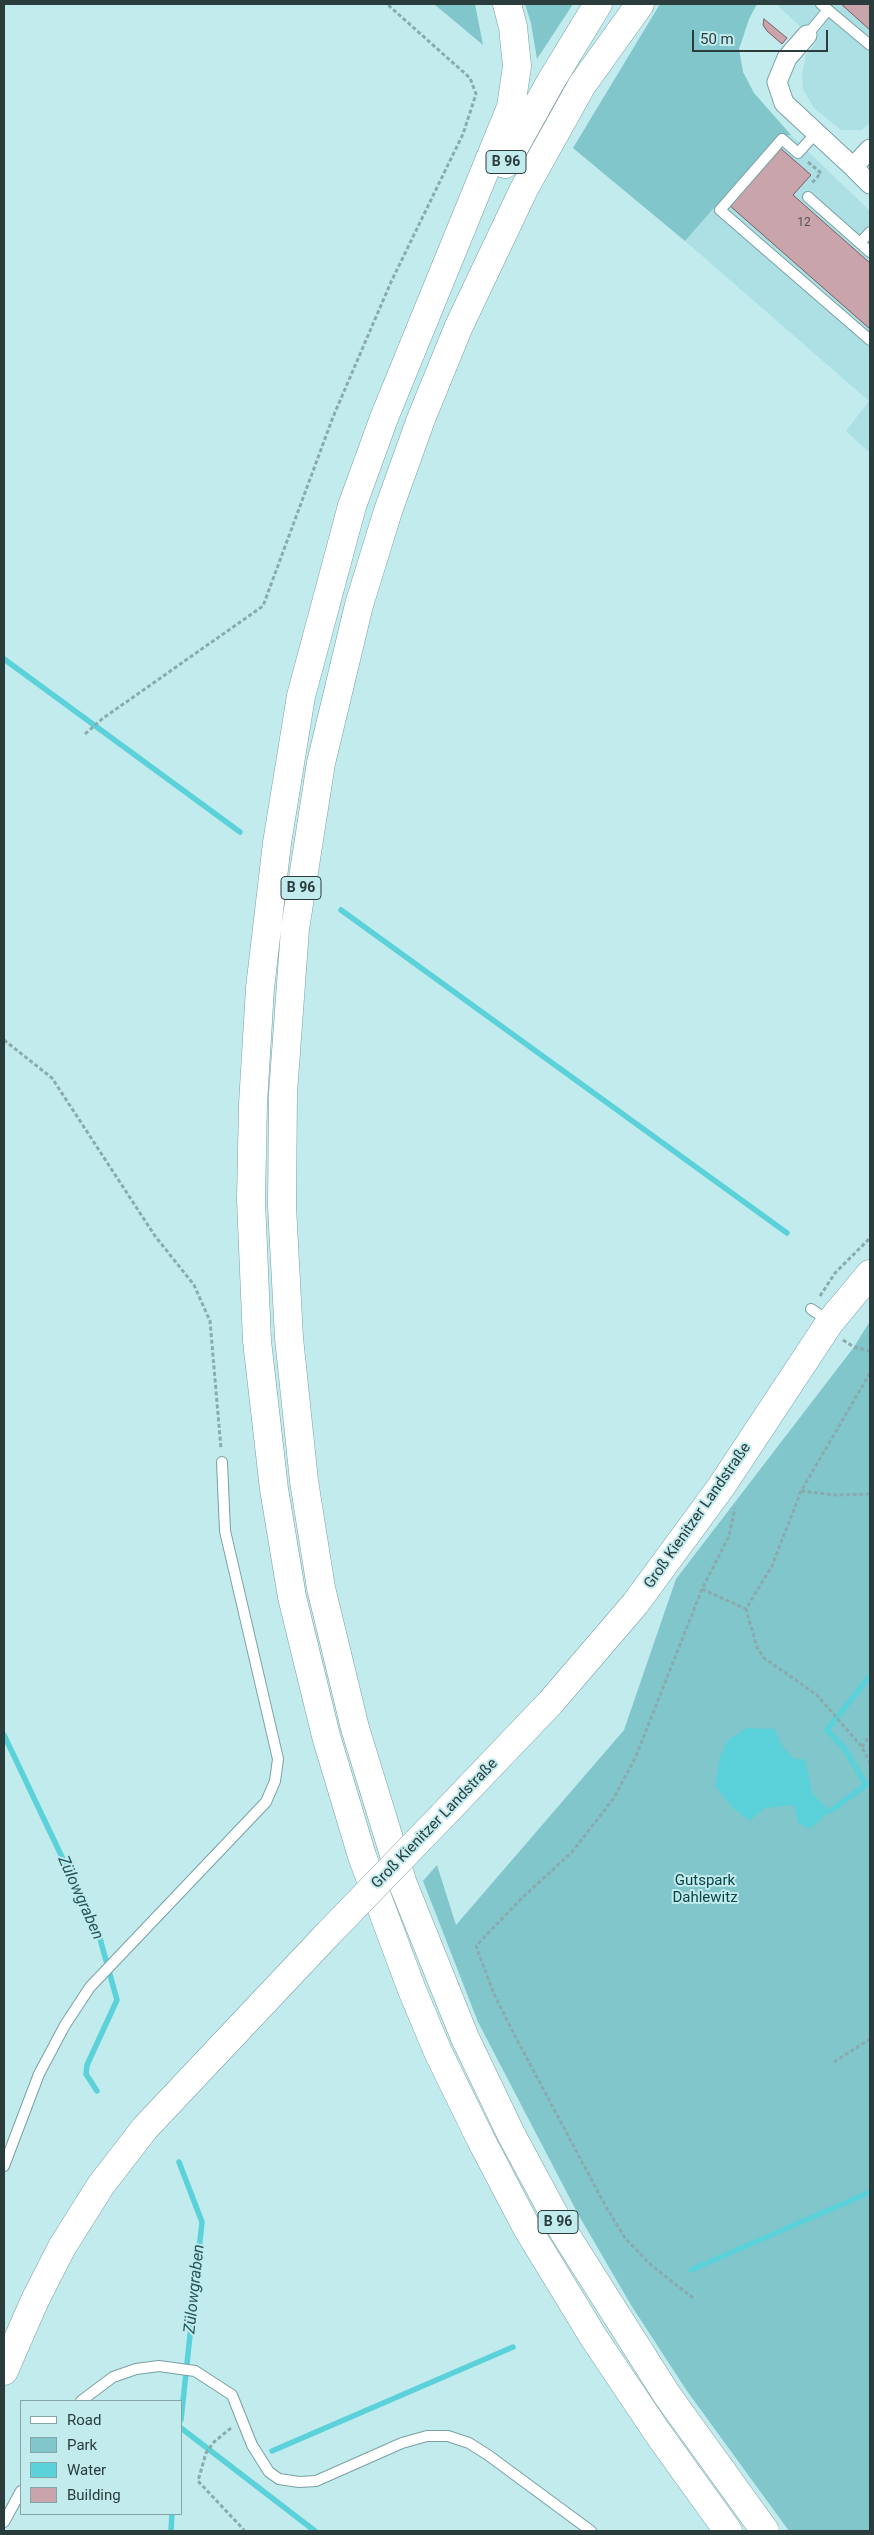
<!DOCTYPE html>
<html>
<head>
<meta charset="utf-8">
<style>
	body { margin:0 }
	#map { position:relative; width:874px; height:2535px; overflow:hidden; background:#c1ebed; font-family:Roboto,sans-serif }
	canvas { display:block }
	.frame { position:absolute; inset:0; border:5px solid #2b3c3d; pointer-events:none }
	.legend { position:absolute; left:20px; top:2400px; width:162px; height:115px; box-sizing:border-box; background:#c1ebed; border:1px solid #85a5a7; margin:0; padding:6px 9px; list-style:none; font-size:15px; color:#2b3c3d }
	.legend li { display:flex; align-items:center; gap:10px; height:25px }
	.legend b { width:25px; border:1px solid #85a5a7 }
	.scale { position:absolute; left:692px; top:30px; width:136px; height:22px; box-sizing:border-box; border:2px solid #2b3c3d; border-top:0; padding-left:6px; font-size:15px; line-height:18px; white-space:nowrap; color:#2b3c3d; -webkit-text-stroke:4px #c1ebed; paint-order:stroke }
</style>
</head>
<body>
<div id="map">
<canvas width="874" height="2535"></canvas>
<div class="frame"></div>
<ul class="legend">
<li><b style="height:6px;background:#fff"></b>Road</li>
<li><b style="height:14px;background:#81c6cb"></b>Park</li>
<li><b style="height:14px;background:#5bd1d9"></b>Water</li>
<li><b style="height:14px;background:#c9a4aa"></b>Building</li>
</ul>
<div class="scale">50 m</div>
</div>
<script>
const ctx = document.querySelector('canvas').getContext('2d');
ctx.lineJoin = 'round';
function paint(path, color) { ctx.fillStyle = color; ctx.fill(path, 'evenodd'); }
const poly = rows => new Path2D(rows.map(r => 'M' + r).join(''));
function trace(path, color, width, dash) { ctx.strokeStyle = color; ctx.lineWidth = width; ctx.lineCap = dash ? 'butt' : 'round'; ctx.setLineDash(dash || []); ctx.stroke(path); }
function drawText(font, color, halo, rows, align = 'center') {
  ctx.font = font + ' Roboto,sans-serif'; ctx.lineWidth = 4; ctx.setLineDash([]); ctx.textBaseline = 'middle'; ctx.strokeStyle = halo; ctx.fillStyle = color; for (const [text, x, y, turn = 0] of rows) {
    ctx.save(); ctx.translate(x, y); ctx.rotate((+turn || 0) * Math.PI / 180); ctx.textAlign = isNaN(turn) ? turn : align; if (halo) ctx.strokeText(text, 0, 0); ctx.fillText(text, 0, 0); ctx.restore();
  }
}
paint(poly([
	[776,4,870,4,870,123,862,130,841,130,814,108,803,89,802,75,806,55,817,42],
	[778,135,791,135,870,211,870,453,846,431,869,401,685,241]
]), '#ace0e4');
paint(poly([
	[434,4,475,4,483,45],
	[525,4,573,4,537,59,531,23],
	[660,4,757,4,749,19,739,49,743,72,754,93,791,135,778,135,685,241,573,148],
	[870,1321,870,2531,789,2531,687,2391,631,2305,578,2214,478,2022,423,1881,437,1865,456,1925,624,1730,676,1579,854,1347]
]), '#81c6cb');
paint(poly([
	[747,1728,775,1729,782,1746,794,1759,805,1759,812,1793,830,1811,810,1829,798,1823,794,1805,764,1808,750,1821,733,1808,715,1786,720,1757,728,1740]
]), '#5bd1d9');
trace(poly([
	[4,659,240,832],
	[341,910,787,1233],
	[4,1735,99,1935,117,2000,87,2065,86,2074,97,2091],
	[866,1785,845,1749,827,1730,870,1676],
	[830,1811,870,1782],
	[179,2162,202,2222,181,2420],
	[691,2270,870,2192],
	[181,2428,315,2531],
	[272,2451,513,2347],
	[171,2531,172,2514]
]), '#5bd1d9', 5.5);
const building = poly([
	[841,4,870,4,870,30,841,4],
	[764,19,787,38,782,44,767,31,763,25,764,19],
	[779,147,811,175,793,195,870,263,870,329,729,205,779,147]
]);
paint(building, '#c9a4aa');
trace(building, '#7d5c62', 1);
const service = poly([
	[821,4,870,45],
	[807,35,828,10],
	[816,133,798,153,782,139,720,210,870,340],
	[808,197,870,252],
	[860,243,870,232],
	[811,1309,829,1321],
	[4,2166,39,2074,65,2025,90,1987,266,1802,275,1781,278,1759,225,1531,222,1462],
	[81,2401,113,2377,136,2369,159,2366,195,2371,232,2395,252,2445,269,2472,279,2479,299,2482,316,2481,402,2443,427,2436,448,2436,469,2443,488,2455,591,2531],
	[4,2522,21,2491]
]);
const minor = poly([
	[807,35,787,58,777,82,784,103,853,167,870,149],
	[853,167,870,184]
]);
const secondary = poly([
	[443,1815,551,1702,635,1604,721,1487,830,1322,870,1274],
	[4,2371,35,2300,62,2247,101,2185,145,2128,327,1935]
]);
const trunk = poly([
	[507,4,513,27,517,66,511,107,384,418,352,506,301,696,277,843,260,988,253,1104,251,1200,257,1341,274,1489,292,1597,326,1736,362,1856,412,1990,438,2052,481,2140,527,2228,594,2338,657,2432,728,2531],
	[640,4,582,85,524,189,459,326,421,419,388,511,359,605,321,763,295,929,283,1093,282,1206,289,1338,304,1481,321,1588,355,1728,403,1884,465,2038,511,2134,562,2229,667,2395,765,2531],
	[505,164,551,81,598,4]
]);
trace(service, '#79a0a3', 12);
trace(minor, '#79a0a3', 21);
trace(secondary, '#79a0a3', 29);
trace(trunk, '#79a0a3', 29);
trace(poly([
	[808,162,821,173,811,184],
	[85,734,102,719,263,606,333,417,391,282,463,134,476,94,470,78,387,4],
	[4,1040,52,1078,155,1236,194,1285,210,1321,221,1449],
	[820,1296,835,1273,870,1238],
	[843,1340,854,1347,870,1351],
	[870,1373,801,1491,772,1566,746,1609,757,1647,764,1658,817,1695,862,1747,870,1763],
	[801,1491,835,1495,870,1494],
	[702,1589,746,1609],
	[862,1747,870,1735],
	[834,2062,870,2039],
	[693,2298,651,2265,625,2238,605,2205,514,2034,494,1994,476,1946,522,1898,572,1852,614,1798,636,1756,702,1589,729,1536,735,1508],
	[231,2428,214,2442,206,2453,198,2481,244,2530]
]), '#8aabad', 3, [4, 2.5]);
trace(service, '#fff', 10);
trace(minor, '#fff', 19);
trace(secondary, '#fff', 28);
trace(trunk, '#fff', 28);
const secondaryBridge = poly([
	[327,1935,443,1815]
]);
trace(secondaryBridge, '#79a0a3', 29, []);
trace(secondaryBridge, '#fff', 28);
drawText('12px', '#525658', null, [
	["12",804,223]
]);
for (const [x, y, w] of [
	[506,162,40],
	[301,888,40],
	[558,2222,40]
]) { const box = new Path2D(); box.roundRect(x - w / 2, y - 11.5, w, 23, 4); ctx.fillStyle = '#c1ebed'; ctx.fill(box); trace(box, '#2b3c3d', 1); }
drawText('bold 14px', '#2b3c3d', null, [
	["B 96",506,162],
	["B 96",301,888],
	["B 96",558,2222]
]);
drawText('15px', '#2b3c3d', '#c1ebed', [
	["Groß Kienitzer Landstraße",698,1516,-55],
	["Groß Kienitzer Landstraße",435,1824,-46]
]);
drawText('15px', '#0a4246', '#c1ebed', [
	["Gutspark",705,1881],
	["Dahlewitz",705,1898]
]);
drawText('italic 16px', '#23575a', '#c1ebed', [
	["Zülowgraben",80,1898,66],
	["Zülowgraben",195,2289,-84]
]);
</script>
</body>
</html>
